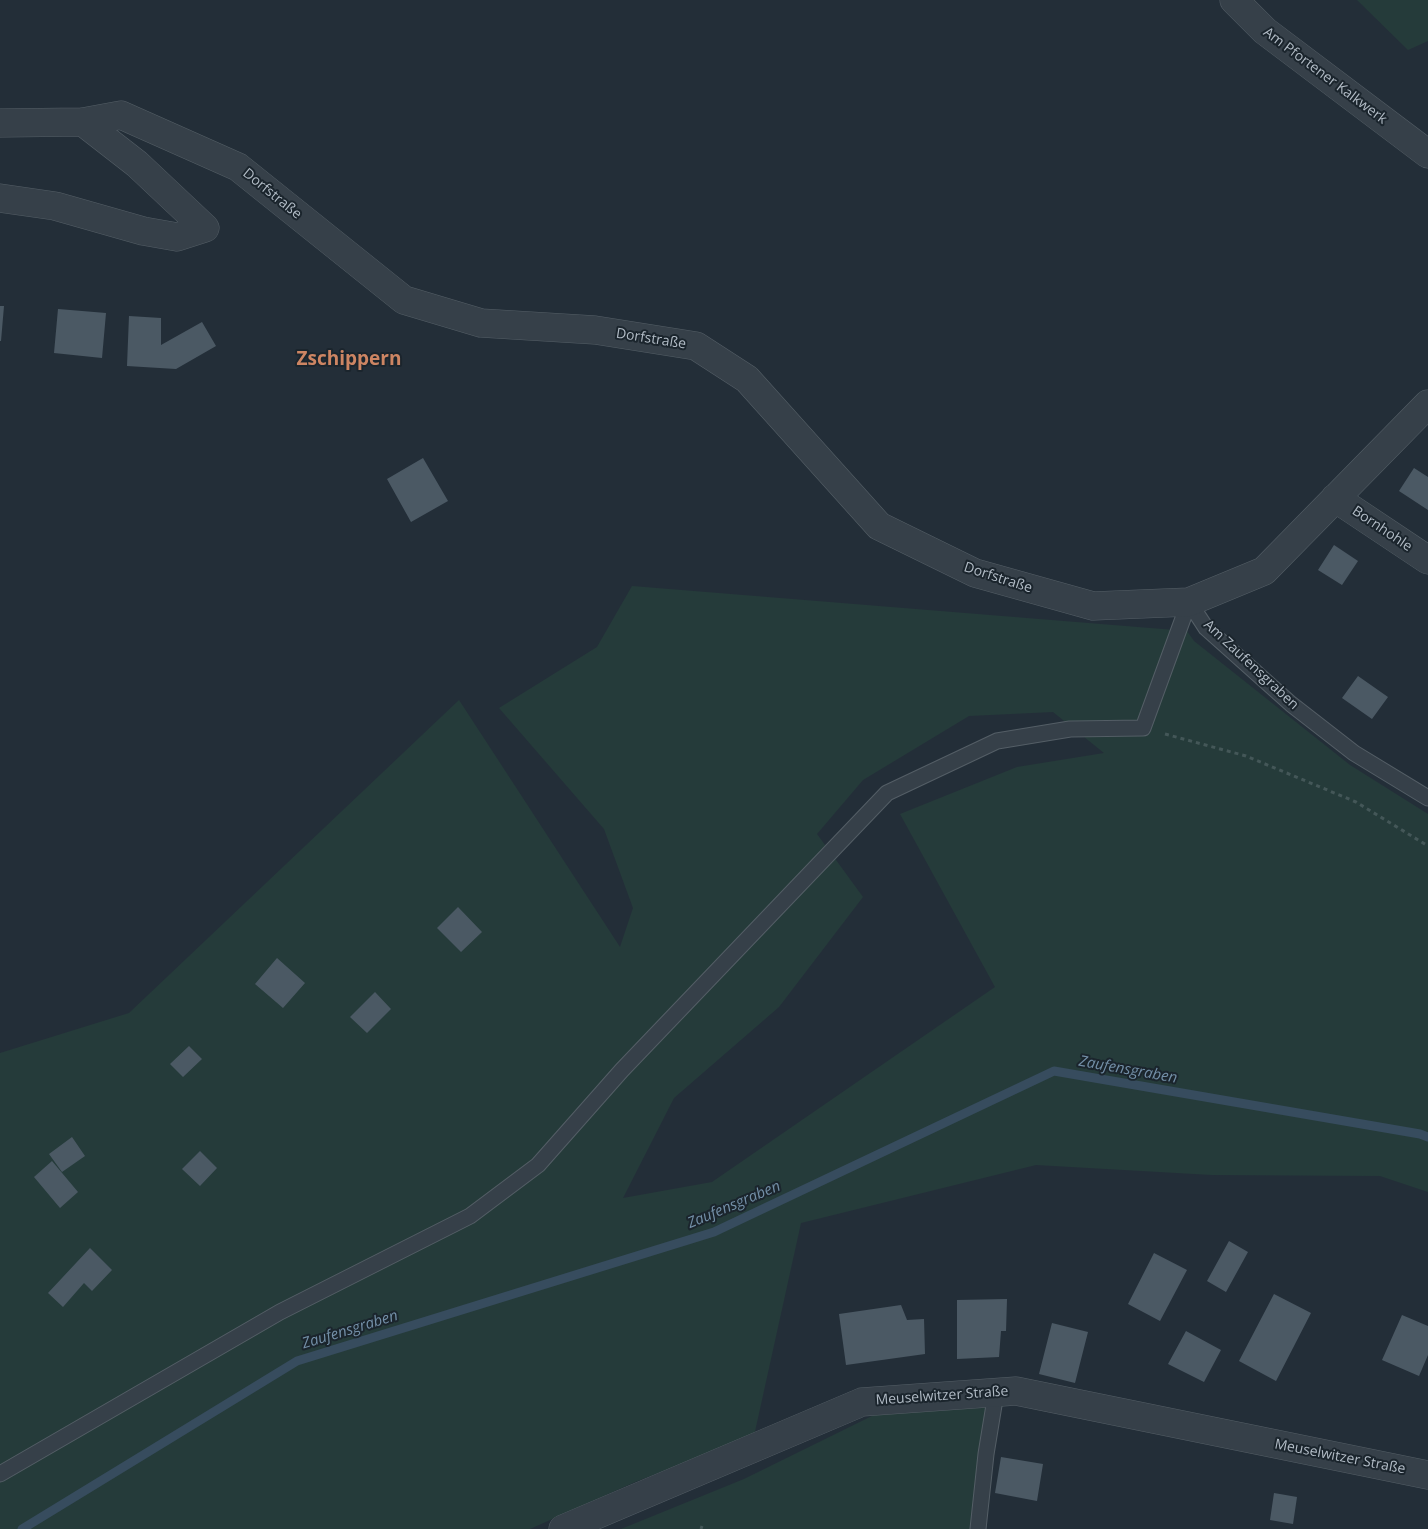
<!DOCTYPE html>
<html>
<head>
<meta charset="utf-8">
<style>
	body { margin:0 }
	canvas { display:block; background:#232e38 }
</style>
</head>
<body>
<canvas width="1428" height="1529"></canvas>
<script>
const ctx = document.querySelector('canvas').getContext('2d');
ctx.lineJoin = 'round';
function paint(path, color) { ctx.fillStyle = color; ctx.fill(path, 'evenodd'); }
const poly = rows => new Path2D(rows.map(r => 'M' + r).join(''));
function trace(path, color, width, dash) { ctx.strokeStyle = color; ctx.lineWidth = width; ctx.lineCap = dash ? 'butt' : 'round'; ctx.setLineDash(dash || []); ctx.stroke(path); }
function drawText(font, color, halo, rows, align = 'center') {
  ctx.font = font + ' "Open Sans",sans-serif'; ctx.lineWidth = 4; ctx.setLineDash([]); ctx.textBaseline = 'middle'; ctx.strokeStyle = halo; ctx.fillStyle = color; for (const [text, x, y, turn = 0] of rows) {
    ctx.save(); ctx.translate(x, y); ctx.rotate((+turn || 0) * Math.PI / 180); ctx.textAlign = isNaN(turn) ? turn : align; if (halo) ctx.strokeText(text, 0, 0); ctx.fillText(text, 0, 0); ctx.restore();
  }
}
paint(poly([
	[1357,0,1428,0,1428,41,1408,50],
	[632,586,1187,631,1194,641,1350,765,1428,814,1428,1192,1380,1176,1212,1175,1036,1165,801,1223,754,1436,635,1482,530,1529,0,1529,0,1053,129,1013,459,700,620,947,633,908,604,829,499,708,597,647],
	[1053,712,1104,753,1017,767,900,814,995,987,712,1182,623,1198,674,1098,779,1007,863,897,817,834,863,780,969,716],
	[999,1407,980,1529,621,1529,744,1479,876,1414]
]), '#253b3a');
trace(poly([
	[22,1529,297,1361,714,1232,1054,1071,1420,1134,1428,1137]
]), '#374c5e', 9);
paint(poly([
	[0,306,4,306,1,341,0,341],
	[58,309,106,313,102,358,54,353],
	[129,316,161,318,161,345,202,322,216,346,176,369,127,366],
	[423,458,448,501,411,522,387,479],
	[1414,468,1428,477,1428,510,1399,491],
	[1334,545,1358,561,1342,585,1318,570],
	[1358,676,1388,697,1372,719,1342,698],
	[458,907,482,932,461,952,437,928],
	[277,958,305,983,283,1008,255,984],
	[375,992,391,1009,367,1033,350,1017],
	[189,1046,202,1059,183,1077,170,1064],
	[72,1137,85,1156,62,1172,49,1154],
	[200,1151,217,1168,200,1186,182,1169],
	[52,1161,78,1192,60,1208,34,1177],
	[1229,1241,1248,1252,1226,1292,1207,1281],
	[90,1248,112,1270,92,1291,84,1283,63,1307,48,1293],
	[1154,1253,1187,1270,1160,1321,1128,1304],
	[1274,1294,1311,1313,1276,1381,1239,1361],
	[1007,1299,1006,1331,1001,1331,999,1357,957,1359,957,1300],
	[901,1305,907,1320,924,1319,925,1354,846,1365,839,1314],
	[1402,1315,1428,1326,1428,1355,1419,1376,1382,1360],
	[1052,1323,1088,1332,1075,1383,1039,1374],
	[1186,1331,1221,1350,1204,1382,1168,1364],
	[1001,1457,1043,1464,1037,1501,995,1493],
	[1274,1493,1297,1497,1293,1524,1270,1520]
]), '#4b5964');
const service = poly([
	[1189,602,1206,628,1291,704,1354,753,1428,798],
	[0,1474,280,1312,470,1216,538,1165,622,1070,887,793,997,741,1070,729,1143,728,1189,602],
	[978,1529,986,1454,996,1393]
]);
const minor = poly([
	[1234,0,1265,31,1428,154],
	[0,123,83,122,121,115,238,167,404,300,481,323,595,330,696,346,747,379,879,526,975,573,1093,606,1189,602,1264,571,1428,404],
	[0,198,55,206,143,231,177,237,205,228,137,164,83,122],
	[1335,498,1428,560],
	[563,1529,862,1402,1016,1391,1428,1475]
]);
trace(service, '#545e66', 17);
trace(minor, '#545e66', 29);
trace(poly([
	[1165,734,1246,756,1356,802,1428,846],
	[701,1529,702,1526]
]), '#445758', 3, [4, 4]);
trace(service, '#364049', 15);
trace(minor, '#364049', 28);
drawText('14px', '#b1bbc5', '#1b252d', [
	["Am Pfortener Kalkwerk",1325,76,37],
	["Dorfstraße",272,194,39],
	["Dorfstraße",651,339,9],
	["Bornhohle",1382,529,34],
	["Dorfstraße",998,578,18],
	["Am Zaufensgraben",1251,665,43],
	["Meuselwitzer Straße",942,1396,-4],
	["Meuselwitzer Straße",1340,1457,11]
]);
drawText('italic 15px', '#738fa7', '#1b252d', [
	["Zaufensgraben",1128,1070,10],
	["Zaufensgraben",734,1205,-23],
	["Zaufensgraben",350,1330,-17]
]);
drawText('bold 19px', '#cd8563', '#1b252d', [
	["Zschippern",349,360]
]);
</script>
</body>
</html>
